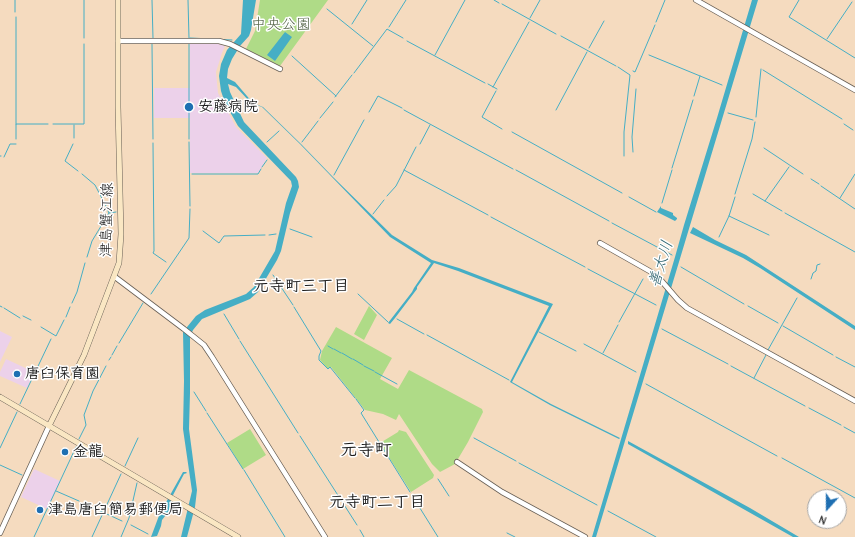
<!DOCTYPE html>
<html>
<head>
<meta charset="utf-8">
<style>
	body { margin:0 }
	#map { position:relative; width:855px; height:537px; overflow:hidden; background:#f5dbbf; font-family:"Comic Neue",sans-serif }
	canvas { display:block }
	.north { position:absolute; left:807px; top:489px; width:40px; height:40px; box-sizing:border-box; background:#fff; border:1px solid #a4a4a4; border-radius:50%; rotate:201deg; font-size:11px; font-weight:700; line-height:16px; text-align:center; color:#1c1c1c }
	.north::after { content:''; display:block; margin:auto; width:14px; height:18px; background:#1f6fb2; clip-path:polygon(50% 0,100% 100%,50% 72%,0 100%) }
</style>
</head>
<body>
<div id="map">
<canvas width="855" height="537"></canvas>
<div class="north">N</div>
</div>
<script>
const ctx = document.querySelector('canvas').getContext('2d');
ctx.lineJoin = 'round';
function paint(path, color) { ctx.fillStyle = color; ctx.fill(path, 'evenodd'); }
const poly = rows => new Path2D(rows.map(r => 'M' + r).join(''));
function trace(path, color, width, dash) { ctx.strokeStyle = color; ctx.lineWidth = width; ctx.lineCap = dash ? 'butt' : 'round'; ctx.setLineDash(dash || []); ctx.stroke(path); }
function drawText(font, color, halo, rows, align = 'center') {
  ctx.font = font + ' "Comic Neue","Klee One",sans-serif'; ctx.lineWidth = 3; ctx.setLineDash([]); ctx.textBaseline = 'middle'; ctx.strokeStyle = halo; ctx.fillStyle = color; for (const [text, x, y, turn = 0] of rows) {
    ctx.save(); ctx.translate(x, y); ctx.rotate((+turn || 0) * Math.PI / 180); ctx.textAlign = isNaN(turn) ? turn : align; if (halo) ctx.strokeText(text, 0, 0); ctx.fillText(text, 0, 0); ctx.restore();
  }
}
paint(poly([
	[190,43,218,44,225,46,222,53,216,72,218,93,236,127,267,158,258,173,190,173,190,118,154,118,154,88,190,88],
	[0,331,12,337,0,362],
	[6,359,34,372,27,388,0,376,0,372],
	[34,469,60,481,47,509,21,497]
]), '#ecd1ea');
paint(poly([
	[260,0,328,0,280,66,246,49,255,31],
	[369,306,377,315,364,340,354,334],
	[336,327,392,358,380,379,398,389,409,370,482,409,483,412,468,442,455,464,440,472,432,464,399,414,396,420,383,414,365,410,331,367,328,369,320,360,322,351],
	[250,429,266,455,243,469,227,443],
	[399,430,406,432,434,475,433,478,411,492,380,443,398,432]
]), '#afdb87');
paint(poly([
	[243,0,256,0,251,30,249,36,240,46,232,59,228,69,227,78,235,82,253,103,263,107,301,144,333,177,392,235,432,260,459,268,553,304,512,382,551,404,620,438,619,439,550,405,510,382,549,306,458,271,434,263,417,287,417,289,395,318,390,324,388,323,412,292,414,288,431,263,390,237,300,144,262,107,251,103,236,87,228,84,230,92,244,122,296,177,298,181,299,187,290,213,281,251,277,260,258,292,250,299,202,319,193,330,190,337,190,393,189,429,197,490,195,507,187,537,181,537,192,491,183,429,184,381,183,332,196,316,205,310,246,294,254,287,275,251,286,203,292,186,291,181,238,126,225,103,221,91,219,76,221,64,227,50,241,34],
	[752,0,758,0,596,537,592,537,675,257,684,225,717,118],
	[285,32,292,37,275,61,267,55],
	[661,206,661,208,673,213,673,215,677,218,677,219,675,221,657,212],
	[693,227,715,240,746,255,855,326,855,330,760,268,743,258,690,233],
	[628,441,750,508,799,537,793,537,628,444],
	[183,472,186,472,187,473,184,474,172,497,169,511,162,520,161,526,157,536,151,537,160,513]
]), '#45aec5');
trace(poly([
	[15,0,15,12],
	[84,0,84,38],
	[152,0,153,38],
	[188,0,189,38],
	[494,0,499,3],
	[799,0,789,17,855,58],
	[502,4,556,34],
	[327,9,373,46],
	[16,17,16,124],
	[530,18,540,0],
	[656,22,665,0],
	[352,24,367,0],
	[389,27,406,0],
	[561,36,616,66],
	[190,38,232,40],
	[827,39,852,2],
	[407,41,485,83],
	[189,43,189,139],
	[152,44,153,139],
	[589,48,604,21],
	[435,55,465,0],
	[649,55,722,85],
	[292,56,336,96],
	[618,67,630,75,624,132,624,156],
	[763,70,842,119],
	[633,71,635,72,655,25],
	[354,73,387,29,403,38],
	[488,84,497,89],
	[493,87,529,22],
	[496,91,482,117,502,129],
	[694,96,700,76],
	[335,97,352,75],
	[404,110,513,169],
	[556,110,587,52],
	[369,112,378,96,402,108],
	[728,113,753,120],
	[756,117,761,69],
	[320,118,333,102],
	[53,124,84,124,84,44],
	[844,124,853,130],
	[74,125,74,138],
	[512,132,622,193],
	[16,139,16,124,48,124],
	[189,142,190,206],
	[267,142,279,131],
	[302,142,318,121],
	[153,143,154,251,153,253,166,262],
	[73,144,65,161,78,171],
	[420,144,430,125],
	[764,148,803,174],
	[633,152,632,137,636,89],
	[0,156,1,156],
	[4,157,10,144,16,144],
	[262,167,267,160],
	[672,168,693,100],
	[404,170,488,215],
	[516,170,609,221],
	[82,174,95,185,107,208],
	[192,174,258,174,261,169],
	[334,175,364,120],
	[811,179,819,184],
	[821,186,855,209],
	[735,194,752,139,755,122],
	[753,194,782,211],
	[387,196,396,186,416,147],
	[629,197,656,212],
	[840,198,855,174],
	[765,201,789,167],
	[662,203,672,170],
	[108,211,109,213,116,212],
	[785,213,855,252],
	[373,214,384,200],
	[729,216,769,235],
	[491,217,585,267],
	[612,223,672,255],
	[290,229,312,237],
	[203,231,219,243,224,236,265,235],
	[269,235,276,234],
	[719,237,729,216,735,197],
	[87,257,92,241,109,213],
	[681,267,744,304],
	[588,269,656,305],
	[273,275,293,305],
	[811,279,813,273,816,271,817,265,820,264],
	[151,294,189,238,190,209],
	[358,294,388,322],
	[72,303,77,292,85,263],
	[0,306,2,307],
	[748,306,778,323],
	[294,307,321,351,319,356,319,360,328,369,330,367,355,398],
	[4,308,20,318],
	[224,314,239,339],
	[23,316,31,320],
	[66,317,70,307],
	[397,319,424,334],
	[619,322,643,279],
	[783,326,833,355],
	[41,327,56,336,64,320],
	[662,329,728,364],
	[539,332,576,351],
	[427,335,509,380],
	[240,341,298,433],
	[119,343,143,303],
	[584,344,636,372],
	[328,346,333,349],
	[334,349,341,353],
	[768,350,797,298],
	[342,353,352,359],
	[603,353,618,325],
	[112,355,117,346],
	[836,357,855,367],
	[353,359,363,365],
	[109,360,111,357],
	[364,366,374,371],
	[731,366,805,406],
	[375,372,397,384],
	[754,378,766,355],
	[646,384,777,456],
	[194,392,206,411],
	[356,399,364,410,361,413,410,492],
	[20,404,51,339],
	[809,408,841,425],
	[207,413,243,469],
	[844,427,855,433],
	[300,436,357,525],
	[474,438,516,461],
	[79,439,86,425,84,415,93,391,106,366],
	[0,448,17,412],
	[782,458,855,498],
	[519,463,597,505],
	[0,465,22,475],
	[125,466,138,438],
	[244,470,285,537],
	[438,479,449,496],
	[56,491,79,501],
	[413,497,438,537],
	[85,504,122,521],
	[608,511,656,537],
	[131,525,148,534],
	[360,530,364,537],
	[507,533,515,537],
	[34,537,76,447],
	[92,537,121,474],
	[121,537,129,518,137,483]
]), '#45aec5', 1);
const tertiary = poly([
	[696,0,855,90],
	[118,41,219,41,230,44,280,69],
	[600,243,653,273,659,278,678,300,687,308,855,401],
	[115,277,184,329,204,345,212,357,325,537],
	[457,462,502,492,585,537],
	[0,533,49,426]
]);
const secondary = poly([
	[0,397,238,537],
	[49,426,84,355,119,263,121,234,118,107,118,0]
]);
trace(tertiary, '#685f55', 6);
trace(secondary, '#685f55', 6);
trace(tertiary, '#fff', 4.5);
trace(secondary, '#fae7c3', 5);
for (const [x, y, r, color] of [
	[189,107,5,"#1f6fb2"],
	[17,374,4,"#1f6fb2"],
	[65,452,4,"#1f6fb2"],
	[40,510,4,"#1f6fb2"]
]) { const dot = new Path2D(); dot.arc(x, y, r, 0, 2 * Math.PI); ctx.fillStyle = color; ctx.fill(dot); trace(dot, '#fff', 1.5); }
drawText('15px', '#4f5f41', '#fff', [
	["中央公園",281,25]
]);
drawText('bold 15px', '#1c1c1c', '#fff', [
	["安藤病院",198,107],
	["唐臼保育園",25,374],
	["金龍",73,452],
	["津島唐臼簡易郵便局",48,510]
], 'left');
drawText('15px', '#1c1c1c', '#fff', [
	["津島蟹江線",107,220,-89]
]);
drawText('italic 16px', '#306570', '#fff', [
	["善太川",661,264,-73]
]);
drawText('bold 16px', '#1c1c1c', '#fff', [
	["元寺町三丁目",301,286],
	["元寺町二丁目",377,502]
]);
drawText('bold 17px', '#1c1c1c', '#fff', [
	["元寺町",366,450]
]);
</script>
</body>
</html>
